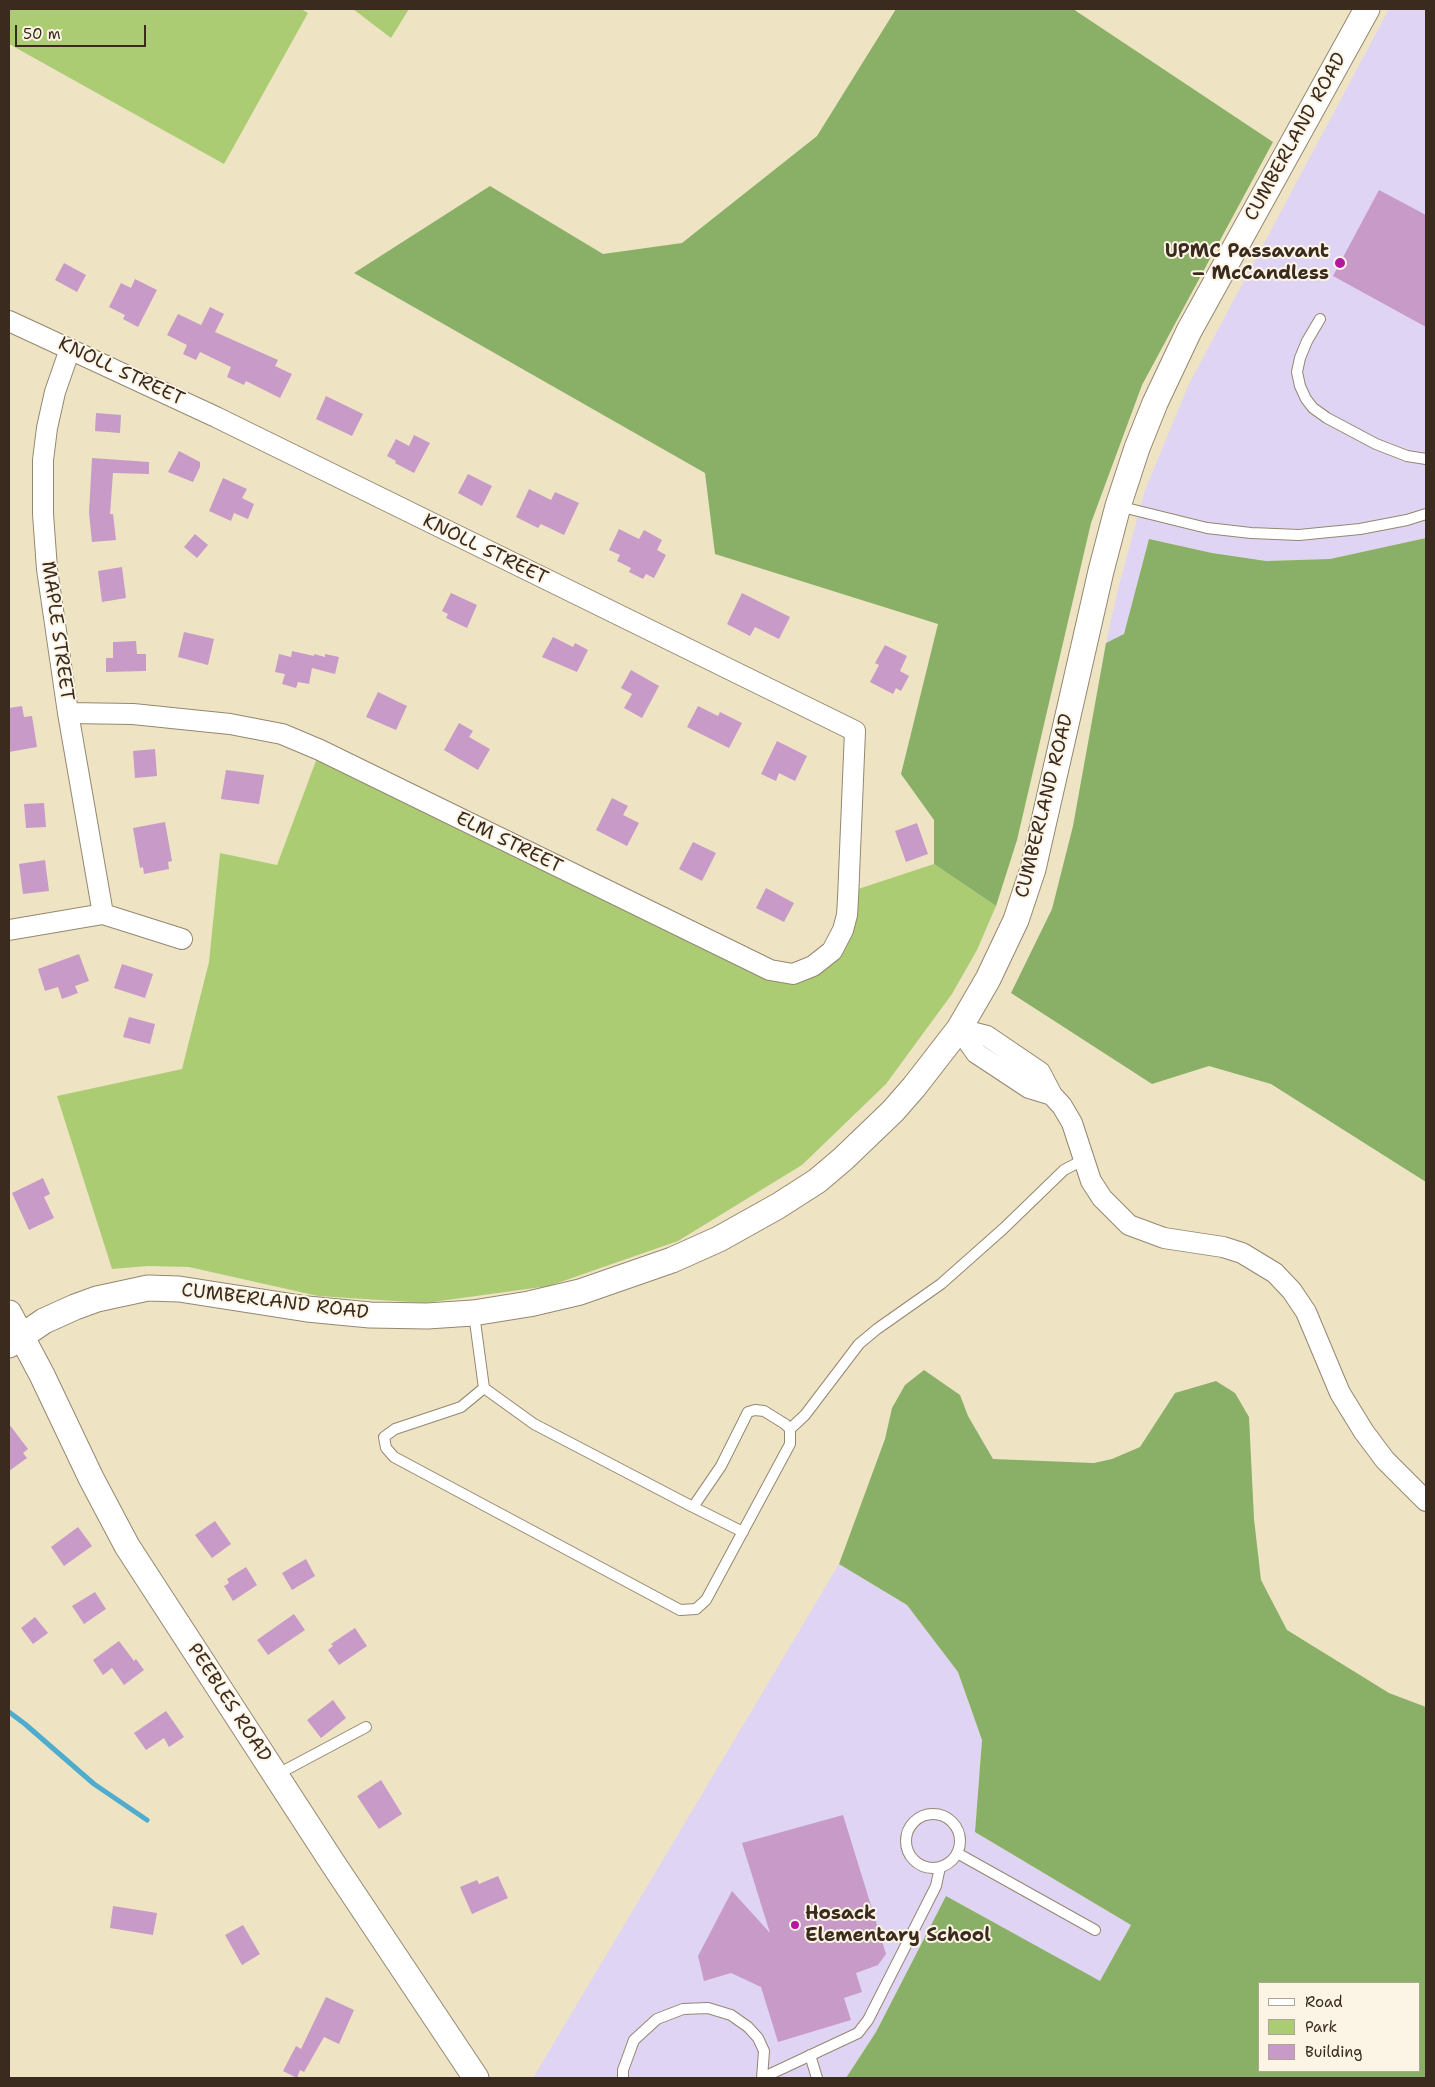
<!DOCTYPE html>
<html>
<head>
<meta charset="utf-8">
<style>
	body { margin:0 }
	#map { position:relative; width:1435px; height:2087px; overflow:hidden; background:#eee4c4; font-family:"Shantell Sans",sans-serif }
	canvas { display:block }
	.frame { position:absolute; inset:0; border:10px solid #3b2a1e; pointer-events:none }
	.legend { position:absolute; left:1258px; top:1982px; width:162px; height:90px; box-sizing:border-box; background:#fcf5e5; border:1px solid #afa495; margin:0; padding:6px 9px; list-style:none; font-size:15px; color:#3b2a1e }
	.legend li { display:flex; align-items:center; gap:10px; height:25px }
	.legend b { width:25px; border:1px solid #afa495 }
	.scale { position:absolute; left:15px; top:25px; width:131px; height:22px; box-sizing:border-box; border:2px solid #3b2a1e; border-top:0; padding-left:6px; font-size:15px; line-height:18px; white-space:nowrap; color:#3b2a1e; -webkit-text-stroke:4px #fcf5e5; paint-order:stroke }
</style>
</head>
<body>
<div id="map">
<canvas width="1435" height="2087"></canvas>
<div class="frame"></div>
<ul class="legend">
<li><b style="height:6px;background:#fff"></b>Road</li>
<li><b style="height:14px;background:#accc74"></b>Park</li>
<li><b style="height:14px;background:#c79ac7"></b>Building</li>
</ul>
<div class="scale">50 m</div>
</div>
<script>
const ctx = document.querySelector('canvas').getContext('2d');
ctx.lineJoin = 'round';
function paint(path, color) { ctx.fillStyle = color; ctx.fill(path, 'evenodd'); }
const poly = rows => new Path2D(rows.map(r => 'M' + r).join(''));
function trace(path, color, width, dash) { ctx.strokeStyle = color; ctx.lineWidth = width; ctx.lineCap = dash ? 'butt' : 'round'; ctx.setLineDash(dash || []); ctx.stroke(path); }
function drawText(font, color, halo, rows, align = 'center') {
  ctx.font = font + ' "Shantell Sans",sans-serif'; ctx.lineWidth = 4; ctx.setLineDash([]); ctx.textBaseline = 'middle'; ctx.strokeStyle = halo; ctx.fillStyle = color; for (const [text, x, y, turn = 0] of rows) {
    ctx.save(); ctx.translate(x, y); ctx.rotate((+turn || 0) * Math.PI / 180); ctx.textAlign = isNaN(turn) ? turn : align; if (halo) ctx.strokeText(text, 0, 0); ctx.fillText(text, 0, 0); ctx.restore();
  }
}
paint(poly([
	[1389,9,1426,9,1426,538,1330,559,1266,561,1212,553,1149,539,1124,635,1106,643,1118,589,1145,490,1189,384],
	[839,1564,907,1605,958,1672,982,1740,975,1832,1131,1925,1101,1982,946,1896,876,2032,846,2078,533,2078]
]), '#e0d4f4');
paint(poly([
	[9,9,301,9,308,13,224,164,9,44],
	[353,9,409,9,391,38],
	[320,750,770,970,824,960,849,892,934,864,996,906,977,950,952,994,886,1084,802,1165,678,1241,549,1286,425,1303,318,1296,189,1267,148,1266,112,1269,57,1096,182,1069,209,962,220,853,277,865]
]), '#accc74');
paint(poly([
	[896,9,1073,9,1273,142,1142,385,1091,523,1017,840,996,906,934,864,934,820,901,774,938,624,715,554,705,473,354,273,490,186,603,254,682,243,817,136],
	[1426,538,1426,1182,1271,1084,1209,1066,1152,1084,1011,993,1052,909,1073,826,1106,643,1124,634,1149,539,1212,553,1266,561,1330,559],
	[924,1370,960,1395,968,1416,993,1459,1094,1463,1112,1459,1140,1447,1175,1393,1216,1381,1235,1393,1249,1417,1254,1519,1261,1580,1287,1630,1389,1693,1426,1707,1426,2078,846,2078,876,2032,946,1896,1100,1981,1131,1925,975,1832,982,1740,958,1672,907,1605,839,1564,885,1439,892,1408,905,1385],
	[1259,1983,1419,1983,1419,2071,1259,2071]
]), '#89b066');
trace(poly([
	[9,1712,25,1724,94,1784,147,1820]
]), '#4faccd', 5);
paint(poly([
	[1379,190,1426,215,1426,327,1333,276],
	[64,263,86,275,77,292,55,280],
	[135,279,157,290,138,327,123,319,125,315,109,307,121,283,131,288],
	[210,307,224,314,215,332,278,360,275,366,292,374,280,398,246,381,244,385,227,377,231,367,200,352,196,360,183,354,187,345,167,335,178,314,201,325],
	[326,396,363,414,352,436,316,419],
	[96,413,121,415,120,433,95,431],
	[414,435,430,443,414,473,395,463,396,461,387,456,396,439,409,446],
	[179,451,200,462,200,467,193,482,168,472],
	[92,458,149,462,149,474,113,473,110,514,113,514,116,540,92,542,89,513],
	[468,474,492,486,482,506,458,493],
	[223,478,247,489,242,498,254,504,248,519,234,513,231,521,209,511],
	[529,489,551,500,555,492,579,503,564,535,541,524,538,528,516,517],
	[619,529,639,539,644,530,662,540,657,550,666,555,654,578,646,574,643,579,629,572,631,568,617,561,620,555,609,550],
	[195,534,208,545,197,558,184,547],
	[122,567,126,598,102,602,98,571],
	[451,593,477,605,467,628,446,618,448,614,442,611],
	[742,593,790,617,779,639,755,627,750,636,727,624],
	[184,632,214,639,208,665,178,657],
	[553,637,573,647,575,643,588,650,577,672,542,657],
	[136,641,137,654,146,654,146,671,106,672,106,658,113,658,113,642],
	[885,645,907,656,900,671,909,676,901,691,896,688,893,694,870,682,879,665,875,663],
	[292,651,314,656,314,654,325,657,325,654,339,657,335,674,312,668,309,684,298,682,296,688,282,684,285,674,275,672,279,654,291,657],
	[631,670,659,686,642,718,624,708,632,694,621,688],
	[378,692,407,706,396,730,366,717],
	[22,706,24,717,32,716,37,747,9,752,9,708],
	[698,706,718,716,720,712,742,723,729,748,687,727],
	[459,723,473,731,469,737,490,749,478,770,444,750],
	[777,741,807,756,795,781,779,773,776,781,761,774],
	[155,749,157,776,135,778,133,751],
	[226,770,264,775,259,804,221,799],
	[612,798,628,806,623,815,639,823,627,846,596,830],
	[44,803,46,827,26,828,24,804],
	[165,822,172,861,168,862,169,869,144,874,143,867,140,868,133,828],
	[917,823,928,854,906,862,895,831],
	[693,842,716,853,702,881,679,869],
	[45,860,49,891,23,894,19,864],
	[766,888,794,903,784,922,756,908],
	[79,954,89,981,75,986,78,993,62,999,58,987,45,991,38,969],
	[122,964,153,974,145,998,114,988],
	[129,1017,155,1024,150,1044,123,1037],
	[43,1178,50,1194,44,1197,54,1218,29,1230,12,1193],
	[9,1424,28,1449,23,1453,27,1458,9,1471],
	[215,1521,231,1544,212,1558,195,1535],
	[78,1527,92,1546,64,1566,51,1547],
	[306,1559,315,1576,292,1590,282,1573],
	[246,1567,257,1585,233,1601,224,1586,229,1583,227,1579],
	[95,1592,106,1609,84,1624,72,1606],
	[294,1614,305,1630,268,1655,257,1640],
	[35,1617,48,1633,33,1644,21,1628],
	[355,1628,367,1646,339,1665,328,1650,333,1646,331,1644],
	[119,1641,134,1661,136,1659,144,1670,124,1685,112,1668,103,1675,93,1660],
	[333,1700,346,1718,321,1738,307,1720],
	[166,1711,184,1737,169,1747,164,1738,146,1750,134,1733],
	[381,1780,402,1814,379,1829,357,1796],
	[843,1815,886,1954,878,1965,856,1973,862,1992,844,1998,851,2020,778,2042,761,1987,731,1973,704,1981,698,1956,732,1891,770,1933,742,1843],
	[498,1876,508,1898,472,1914,460,1887,477,1880,479,1884],
	[113,1906,157,1913,153,1935,110,1928],
	[243,1925,260,1954,242,1965,225,1935],
	[326,1997,354,2010,339,2044,324,2037,304,2072,300,2070,297,2078,283,2071,296,2046,301,2049]
]), '#c79ac7');
const service = poly([
	[1320,319,1307,341,1300,358,1297,372,1300,386,1306,399,1313,408,1327,418,1376,444,1407,456,1426,459],
	[1118,506,1207,528,1251,533,1299,535,1360,529,1407,520,1426,514],
	[474,1314,484,1388,534,1424,693,1507,721,1466,748,1412,755,1410,764,1411,785,1424,790,1429,790,1444,706,1600,696,1609,680,1610,394,1457,386,1448,384,1437,395,1429,461,1407,484,1388],
	[790,1429,805,1415,859,1344,877,1329,941,1284,1003,1229,1064,1170,1083,1160],
	[693,1507,743,1532],
	[276,1775,366,1727],
	'906 1841a27 27 0 1 1 54 0a27 27 0 1 1-54 0Z',
	[957,1853,1095,1930],
	[810,2055,817,2078],
	[623,2078,623,2070,634,2040,657,2019,683,2009,708,2008,731,2015,748,2027,758,2038,764,2051,762,2078],
	[762,2078,858,2033,868,2020,936,1886,940,1867]
]);
const minor = poly([
	[9,321,216,417,855,731,848,899,847,915,843,930,832,951,813,966,793,974,770,970,320,750,282,734,230,724,191,720,133,714,68,713],
	[70,349,55,392,47,428,43,460,43,514,47,569,68,713,103,914],
	[9,930,103,914,182,939],
	[959,1029,987,1036,1040,1072,1052,1095,1062,1106,1072,1123,1091,1181,1102,1198,1129,1225,1164,1238,1223,1247,1242,1253,1275,1273,1292,1291,1306,1312,1340,1393,1364,1432,1385,1460,1426,1501],
	[959,1029,976,1053,1029,1088,1052,1095]
]);
const tertiary = poly([
	[9,1313,42,1375,91,1478,127,1546,332,1862,476,2078],
	[9,1345,44,1321,75,1307,97,1299,148,1288,179,1289,307,1309,370,1315,427,1316,473,1313,529,1304,580,1292,672,1260,719,1239,778,1206,817,1181,843,1159,893,1111,914,1087,959,1029,988,979,1016,920,1033,869,1101,571,1118,506,1137,448,1155,403,1189,331,1367,9]
]);
trace(service, '#948771', 12);
trace(minor, '#948771', 22);
trace(tertiary, '#948771', 27);
trace(service, '#fff', 10);
trace(minor, '#fff', 20);
trace(tertiary, '#fff', 25);
for (const [x, y, r, color] of [
	[1340,263,6,"#b5179e"],
	[795,1925,5,"#b5179e"]
]) { const dot = new Path2D(); dot.arc(x, y, r, 0, 2 * Math.PI); ctx.fillStyle = color; ctx.fill(dot); trace(dot, '#fcf5e5', 2); }
drawText('19px', '#3b2a1e', '#fcf5e5', [
	["CUMBERLAND ROAD",1296,137,-61],
	["KNOLL STREET",121,372,25],
	["KNOLL STREET",485,550,26],
	["MAPLE STREET",57,631,82],
	["CUMBERLAND ROAD",1045,806,-76],
	["ELM STREET",509,843,26],
	["CUMBERLAND ROAD",275,1302,7],
	["PEEBLES ROAD",229,1703,57]
]);
drawText('bold 19px', '#3b2a1e', '#fcf5e5', [
	["UPMC Passavant",1329,252],
	["– McCandless",1329,274],
	["Hosack",805,1914,"left"],
	["Elementary School",805,1936,"left"]
], 'right');
</script>
</body>
</html>
